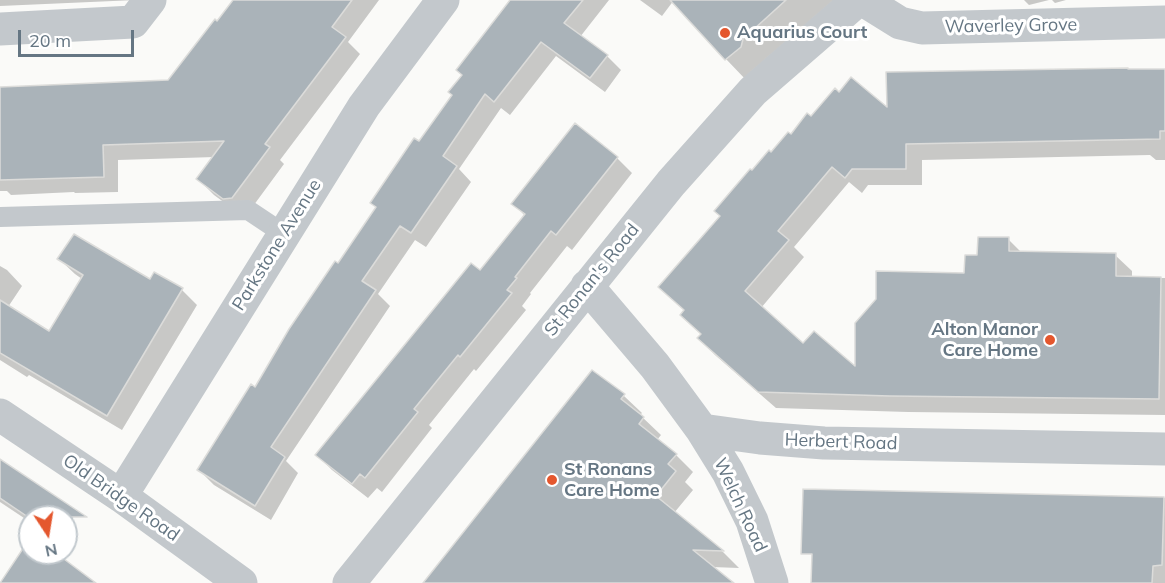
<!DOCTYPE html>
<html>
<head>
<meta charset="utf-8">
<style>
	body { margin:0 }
	#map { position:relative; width:1165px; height:583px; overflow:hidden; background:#fafaf8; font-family:Mulish,sans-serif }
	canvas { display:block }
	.north { position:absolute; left:18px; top:505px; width:60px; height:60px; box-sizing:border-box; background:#fff; border:2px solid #c1c8cd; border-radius:50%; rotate:168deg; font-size:16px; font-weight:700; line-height:24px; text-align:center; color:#657683 }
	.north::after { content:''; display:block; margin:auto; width:21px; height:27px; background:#e4572e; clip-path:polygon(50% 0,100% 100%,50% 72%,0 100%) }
	.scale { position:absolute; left:18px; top:30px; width:116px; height:27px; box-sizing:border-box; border:3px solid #657683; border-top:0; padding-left:8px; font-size:18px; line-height:21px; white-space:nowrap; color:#657683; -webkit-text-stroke:4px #fff; paint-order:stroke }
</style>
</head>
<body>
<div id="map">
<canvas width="1165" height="583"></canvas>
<div class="north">N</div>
<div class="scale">20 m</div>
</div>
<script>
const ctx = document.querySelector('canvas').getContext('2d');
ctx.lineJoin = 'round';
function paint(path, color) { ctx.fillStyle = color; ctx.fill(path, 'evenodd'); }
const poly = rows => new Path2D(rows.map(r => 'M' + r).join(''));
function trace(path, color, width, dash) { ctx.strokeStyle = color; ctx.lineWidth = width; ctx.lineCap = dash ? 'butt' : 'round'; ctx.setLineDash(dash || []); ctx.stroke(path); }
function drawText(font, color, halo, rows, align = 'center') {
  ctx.font = font + ' Mulish,sans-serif'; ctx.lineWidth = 6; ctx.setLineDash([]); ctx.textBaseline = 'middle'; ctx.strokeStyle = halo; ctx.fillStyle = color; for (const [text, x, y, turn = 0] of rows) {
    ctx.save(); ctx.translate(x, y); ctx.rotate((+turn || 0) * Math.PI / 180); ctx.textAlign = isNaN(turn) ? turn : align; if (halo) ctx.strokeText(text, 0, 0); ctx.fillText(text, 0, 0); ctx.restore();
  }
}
paint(poly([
	[0,0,136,0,0,6],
	[234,0,379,0,348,42,360,54,280,160,284,164,248,213,240,214,214,195,198,179,215,157,118,160,118,192,75,193,74,192,11,195,7,191,0,191,0,88,169,81,217,23],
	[523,0,609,0,580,37,607,56,621,70,605,92,556,56,510,115,501,108,459,169,471,182,426,247,415,240,378,294,390,306,286,461,298,473,271,520,214,485,199,470,377,208,372,203,420,143],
	[640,0,674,0,662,16],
	[684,0,837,0,747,81,726,59],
	[1024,0,1049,0,1029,5],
	[1052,0,1066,0,1055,3],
	[1165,70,1165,160,1156,160,1150,155,922,160,922,185,868,185,862,193,849,182,794,247,804,257,761,308,803,345,856,369,966,274,979,256,1008,239,1022,253,1115,255,1132,271,1132,278,1165,278,1165,415,908,412,776,408,715,355,699,338,702,335,685,311,660,287,722,217,752,172,791,136,839,94,888,110],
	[617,158,632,173,572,250,567,246,530,293,531,294,522,306,526,310,476,371,474,369,429,425,432,428,382,492,377,488,368,498,332,470,317,455,480,272,525,216,513,203],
	[59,259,182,290,197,305,122,430,29,375,27,377,0,360,0,266,7,270,22,286,8,307,49,333,82,279,75,274],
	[593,373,624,396,642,413,640,415,661,435,657,440,676,455,693,472,685,482,693,490,674,513,723,552,739,568,712,567,732,583,425,583],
	[0,461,75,515,66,528,66,517,30,517,30,522,0,502],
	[814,491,1165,498,1165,583,813,583]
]), '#0003');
const building = poly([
	[233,0,352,0,332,27,346,37,265,144,270,147,232,198,223,199,196,179,224,141,103,145,104,177,0,180,0,87,168,80,215,19,217,21,233,0],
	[510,0,583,0,564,23,608,55,590,78,541,42,494,102,485,94,443,156,457,166,411,233,400,226,362,281,376,290,271,447,285,457,255,506,197,470,251,384,255,387,289,329,335,261,338,263,376,207,370,203,414,138,419,141,452,95,448,92,462,75,456,70,510,0],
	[670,0,786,0,743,39,741,47,725,60,670,0],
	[1128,68,1128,69,1165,69,1165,131,1160,131,1160,139,906,144,906,169,852,169,845,178,832,167,778,231,789,240,745,291,803,343,814,331,855,366,855,323,876,299,876,271,964,273,965,255,977,255,978,237,1009,237,1009,251,1116,253,1116,276,1161,277,1159,399,890,396,758,392,697,338,701,334,680,315,684,310,658,287,720,216,714,211,750,169,752,170,769,150,771,152,788,132,791,134,807,113,811,116,835,88,839,92,851,77,887,107,886,72,1128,68],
	[575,123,618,157,556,235,551,231,515,277,517,278,507,290,512,293,460,357,458,355,414,409,418,412,365,478,360,474,352,484,315,455,471,263,480,270,525,214,511,204,575,123],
	[74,234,150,279,154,272,183,288,107,416,0,353,0,300,49,331,83,275,57,259,74,234],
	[592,370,625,394,621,399,644,417,639,424,677,454,668,464,676,471,656,496,724,551,693,550,734,583,423,583,592,370],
	[0,459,87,517,28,517,0,498,0,459],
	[803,489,1164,497,1162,565,1153,566,1152,583,811,583,812,554,801,554,803,489],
	[30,538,30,553,56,553,96,583,0,583,30,538]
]);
paint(building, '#aab3b9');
trace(building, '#dcdcda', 1.5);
trace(poly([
	[0,217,248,210,284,234]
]), '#c3c8cc', 20);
trace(poly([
	[863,0,900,23,922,28,1165,22],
	[0,29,133,22,150,0],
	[587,286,655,366,702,430,760,438,824,443,1165,449],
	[0,415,121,496,241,583],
	[702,430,728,472,752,521,772,583],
	[121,496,364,106,443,0],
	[349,583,671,183,753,91,858,0]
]), '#c3c8cc', 33);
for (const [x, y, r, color] of [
	[725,33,6,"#e4572e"],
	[1050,340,6,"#e4572e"],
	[552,480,6,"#e4572e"]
]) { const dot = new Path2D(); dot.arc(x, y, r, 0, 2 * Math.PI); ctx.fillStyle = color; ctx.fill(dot); trace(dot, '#fff', 2); }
drawText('18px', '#657683', '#fff', [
	["Waverley Grove",1011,26,-1],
	["Parkstone Avenue",277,245,-58],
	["St Ronan's Road",592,280,-51],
	["Herbert Road",841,442,2],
	["Old Bridge Road",121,498,35],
	["Welch Road",740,505,65]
]);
drawText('bold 18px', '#657683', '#fff', [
	["Aquarius Court",737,33],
	["Alton Manor",1038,330,"right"],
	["Care Home",1038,351,"right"],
	["St Ronans",564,470],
	["Care Home",564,491]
], 'left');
</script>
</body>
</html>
